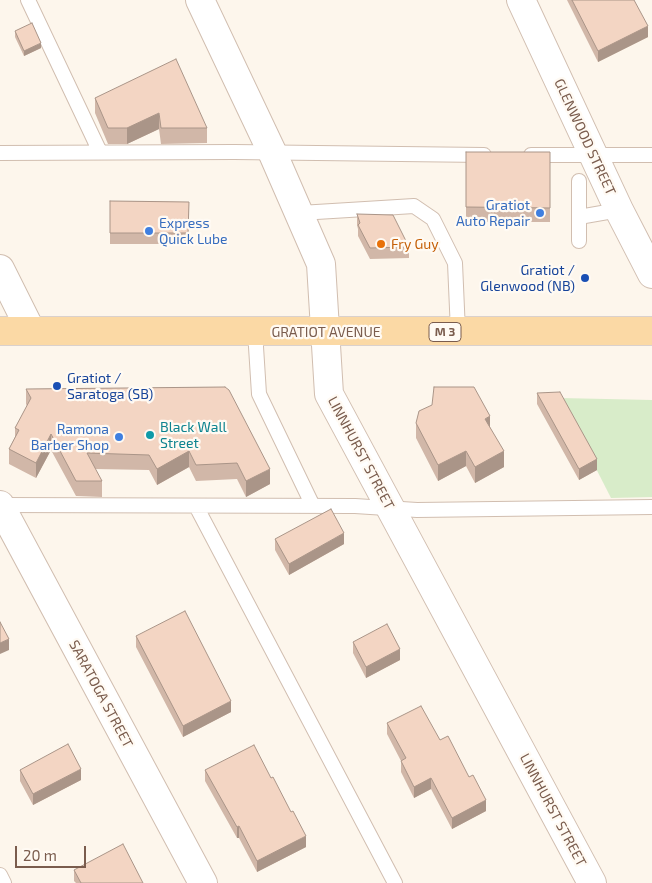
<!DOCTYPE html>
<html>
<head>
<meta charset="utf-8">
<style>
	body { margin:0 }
	#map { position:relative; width:652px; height:883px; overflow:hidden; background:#fdf6ec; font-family:"Exo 2",sans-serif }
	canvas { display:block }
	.scale { position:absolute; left:15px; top:846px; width:71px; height:22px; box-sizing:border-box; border:2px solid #7a5c4d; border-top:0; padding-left:6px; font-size:15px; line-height:18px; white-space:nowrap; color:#7a5c4d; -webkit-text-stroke:4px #fffaf3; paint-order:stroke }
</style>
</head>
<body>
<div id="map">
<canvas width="652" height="883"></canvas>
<div class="scale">20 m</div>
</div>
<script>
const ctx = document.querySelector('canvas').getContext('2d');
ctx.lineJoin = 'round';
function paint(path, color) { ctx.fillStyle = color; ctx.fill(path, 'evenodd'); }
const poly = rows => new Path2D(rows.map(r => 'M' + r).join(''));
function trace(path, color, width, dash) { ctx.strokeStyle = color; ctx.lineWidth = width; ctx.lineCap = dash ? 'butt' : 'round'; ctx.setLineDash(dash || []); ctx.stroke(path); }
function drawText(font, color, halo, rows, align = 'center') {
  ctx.font = font + ' "Exo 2",sans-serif'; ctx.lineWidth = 4.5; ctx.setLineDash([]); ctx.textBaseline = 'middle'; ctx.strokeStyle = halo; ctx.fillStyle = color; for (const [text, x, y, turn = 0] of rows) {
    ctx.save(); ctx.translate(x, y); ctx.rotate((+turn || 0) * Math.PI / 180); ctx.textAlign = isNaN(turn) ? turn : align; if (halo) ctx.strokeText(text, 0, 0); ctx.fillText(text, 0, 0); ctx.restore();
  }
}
paint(poly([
	[560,398,652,400,652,497,611,498]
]), '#d8ecc9');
const service = poly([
	[28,0,100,152],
	[0,153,234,152,484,155],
	[531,155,652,155],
	[300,213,414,206,433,219,455,263,458,332],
	[579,217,619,210],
	[579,241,579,181],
	[255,331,259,394,313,506],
	[0,505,355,506,417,510,652,507],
	[196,506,395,883],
	[0,875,4,883]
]);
const minor = poly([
	[200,0,273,154,321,264,329,394,592,883],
	[521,0,619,210,652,274],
	[0,269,31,331],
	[0,505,203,883]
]);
const primary = poly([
	[0,331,652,331]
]);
trace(service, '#d1beb0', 16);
trace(minor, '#d1beb0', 30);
trace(primary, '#dad1cd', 30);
trace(service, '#fff', 14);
trace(minor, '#fff', 28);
trace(primary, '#fbd9a5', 28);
paint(poly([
	[567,0,634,0,648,37,598,62],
	[15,31,41,48,24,56,15,37],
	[95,98,207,128,207,143,161,144,159,129,127,144,108,144,95,113],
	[466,152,550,152,550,222,466,222],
	[110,201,189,202,188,244,110,244],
	[357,214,409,247,409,258,370,259,358,236,358,229,357,225],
	[225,387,270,484,246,497,237,479,196,481,189,467,157,485,149,470,95,469,102,481,102,497,76,496,51,450,36,478,9,464,9,449,15,437,15,428,27,406,26,404,26,389],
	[537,393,597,470,579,480,537,404],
	[416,423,490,427,504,467,475,483,466,466,438,481,416,438],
	[275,539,344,544,289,575,275,550],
	[136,636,231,712,183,737,136,647],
	[353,642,400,660,366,678,353,653],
	[387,723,440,740,486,811,452,829,431,789,414,798,401,772,401,761,387,734],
	[20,770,81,780,33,805,20,781],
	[205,770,306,847,257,872,239,838,237,838,205,781],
	[74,870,143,883,76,883,74,881]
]), '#d1b7a8');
paint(poly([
	[648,26,648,37,598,62,598,51],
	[41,43,41,48,24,56,24,51],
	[159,113,159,129,127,144,127,128],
	[490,416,490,432,485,419],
	[51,434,51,450,36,478,36,463],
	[189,451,189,467,157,485,157,469],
	[466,451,466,466,438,481,438,465],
	[504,451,504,467,475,483,475,467],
	[597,459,597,470,579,480,579,469],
	[270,469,270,484,246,497,246,481],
	[344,533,344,544,289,575,289,564],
	[9,639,9,650,0,654,0,643],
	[400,649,400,660,366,678,366,667],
	[231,701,231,712,183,737,183,726],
	[81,769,81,780,33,805,33,794],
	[431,778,431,789,414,798,414,787],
	[486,800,486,811,452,829,452,818],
	[239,826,239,838,237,838,237,827],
	[306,836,306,847,257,872,257,861]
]), '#aa9588');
const building = poly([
	[572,0,634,0,648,26,598,51,572,0],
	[32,23,41,43,24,51,15,31,32,23],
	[176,59,207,128,161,128,159,113,127,128,108,128,95,98,176,59],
	[466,152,550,152,550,208,466,207,466,152],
	[110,201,189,202,188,233,110,233,110,201],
	[357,214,393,215,409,247,370,248,358,225,360,223,357,214],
	[225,387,229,390,270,469,246,481,237,463,196,465,189,451,157,469,149,455,87,453,102,481,76,481,51,434,36,463,9,449,19,430,15,428,31,398,26,389,225,387],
	[434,387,474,387,490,416,485,419,504,451,475,467,466,451,438,465,416,423,419,411,432,405,434,387],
	[560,392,597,459,579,469,537,393,560,392],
	[331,509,344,533,289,564,275,539,331,509],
	[185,611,231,701,183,726,136,636,185,611],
	[0,622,9,639,0,643,0,622],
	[387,624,400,649,366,667,353,642,387,624],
	[421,706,440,740,448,736,469,777,473,775,486,800,452,818,431,778,414,787,401,761,406,758,387,723,421,706],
	[68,744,81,769,33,794,20,770,68,744],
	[254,745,271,778,273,777,291,812,293,811,306,836,257,861,239,826,237,827,205,770,254,745],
	[123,844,143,883,81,883,74,870,123,844]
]);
paint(building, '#f3d5c3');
trace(building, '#aa9588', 1);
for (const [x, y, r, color] of [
	[540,213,5,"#3f7fe0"],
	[149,231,5,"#3f7fe0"],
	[381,244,5,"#e8710a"],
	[585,278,5,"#1a4fb4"],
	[57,386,5,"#1a4fb4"],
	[150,435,5,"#0f9aa8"],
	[119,437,5,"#3f7fe0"]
]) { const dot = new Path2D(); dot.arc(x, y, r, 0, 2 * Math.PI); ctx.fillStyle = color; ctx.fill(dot); trace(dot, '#fffaf3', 2); }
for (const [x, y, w] of [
	[445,332,32]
]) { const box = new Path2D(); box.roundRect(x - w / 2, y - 9.5, w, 19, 4); ctx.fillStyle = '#fffaf3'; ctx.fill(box); trace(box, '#7a5c4d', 1); }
drawText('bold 12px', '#7a5c4d', null, [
	["M 3",445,332]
]);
drawText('14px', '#7a5c4d', '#fffaf3', [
	["GLENWOOD STREET",585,137,65],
	["GRATIOT AVENUE",326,332],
	["LINNHURST STREET",361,453,62],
	["SARATOGA STREET",101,694,62],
	["LINNHURST STREET",553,810,62]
]);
drawText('14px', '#366cbe', '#fffaf3', [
	["Gratiot",530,205],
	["Auto Repair",530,221],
	["Express",159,223,"left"],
	["Quick Lube",159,239,"left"],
	["Ramona",109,429],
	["Barber Shop",109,445]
], 'right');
drawText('14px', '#c56008', '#fffaf3', [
	["Fry Guy",391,244]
], 'left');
drawText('14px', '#164399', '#fffaf3', [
	["Gratiot /",575,270],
	["Glenwood (NB)",575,286],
	["Gratiot /",67,378,"left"],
	["Saratoga (SB)",67,394,"left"]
], 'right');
drawText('14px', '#0d838f', '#fffaf3', [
	["Black Wall",160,427],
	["Street",160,443]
], 'left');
</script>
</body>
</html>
